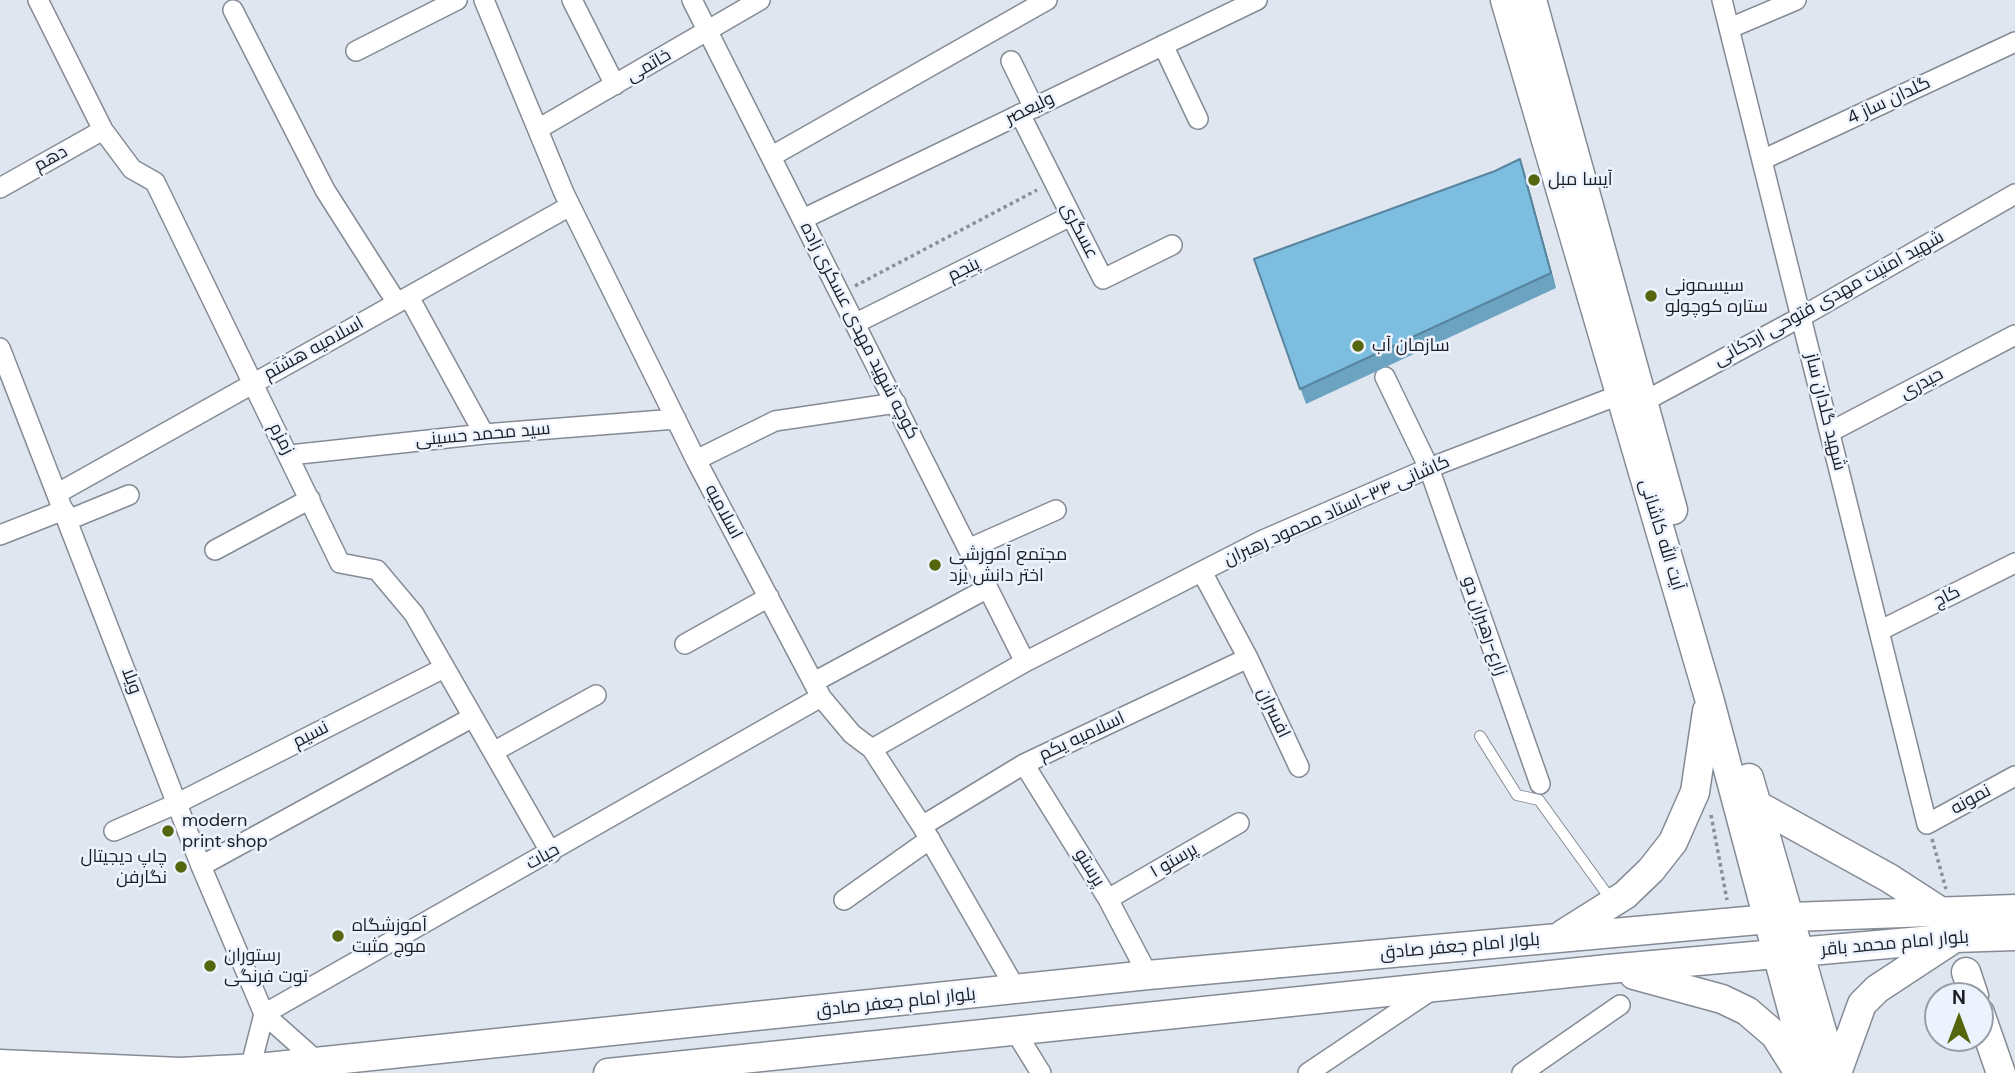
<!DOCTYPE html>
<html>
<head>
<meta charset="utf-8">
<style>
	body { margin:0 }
	#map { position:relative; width:2015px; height:1073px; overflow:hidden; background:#dfe6f0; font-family:"DM Sans",sans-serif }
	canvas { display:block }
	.north { position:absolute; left:1924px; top:982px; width:70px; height:70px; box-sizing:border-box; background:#ecf3fe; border:2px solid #999ea6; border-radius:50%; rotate:0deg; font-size:19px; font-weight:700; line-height:28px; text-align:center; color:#1c1e22 }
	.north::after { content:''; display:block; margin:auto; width:24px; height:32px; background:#56660f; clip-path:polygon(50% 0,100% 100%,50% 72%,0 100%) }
</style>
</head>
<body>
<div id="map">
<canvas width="2015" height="1073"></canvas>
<div class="north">N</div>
</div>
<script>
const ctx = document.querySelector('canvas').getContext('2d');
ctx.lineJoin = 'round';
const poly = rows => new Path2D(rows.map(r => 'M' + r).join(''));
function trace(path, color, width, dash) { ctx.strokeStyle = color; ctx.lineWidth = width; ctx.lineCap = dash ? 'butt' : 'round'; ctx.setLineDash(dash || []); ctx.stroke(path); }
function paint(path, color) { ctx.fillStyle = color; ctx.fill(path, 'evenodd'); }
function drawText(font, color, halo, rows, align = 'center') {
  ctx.font = font + ' "DM Sans",Cairo,sans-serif'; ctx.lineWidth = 5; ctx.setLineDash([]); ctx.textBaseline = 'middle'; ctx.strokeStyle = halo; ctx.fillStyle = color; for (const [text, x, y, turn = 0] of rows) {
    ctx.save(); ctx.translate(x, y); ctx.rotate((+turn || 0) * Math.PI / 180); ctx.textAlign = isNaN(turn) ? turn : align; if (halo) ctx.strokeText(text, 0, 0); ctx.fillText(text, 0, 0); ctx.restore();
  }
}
const lane = poly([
	[1480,736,1517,795,1539,800,1612,901]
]);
const street = poly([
	[38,0,103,130,132,169,155,182,340,563,377,570,414,614,551,853],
	[484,0,564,193,696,460,821,697,852,734,872,749,922,826,1017,991],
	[572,0,615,85],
	[692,0,1025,662],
	[1722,0,1927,824,2015,776],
	[233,10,325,190,397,303],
	[1730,28,1796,0],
	[1163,45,1198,119],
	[356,51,457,0],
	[1011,61,1034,108],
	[1020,114,1103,279,1172,245],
	[538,129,760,0],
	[772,156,1047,0],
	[1762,160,2015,42],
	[0,188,103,130],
	[803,219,1257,0],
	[409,297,484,434],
	[856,323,1071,216],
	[0,348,201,866,264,1014,318,1062],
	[1385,377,1429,468,1540,784],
	[1643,402,1801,317,2015,194],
	[1830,432,2015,335],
	[290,455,484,434,676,419],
	[696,460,775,421,896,403],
	[58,493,570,206],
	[68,520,129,495],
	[0,535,64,510],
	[968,549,1056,510],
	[215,550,310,499],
	[1202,572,1248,658,1299,767],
	[1879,631,2015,563],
	[685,644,769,597],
	[814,682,988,588],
	[872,749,1025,662,1263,540,1429,468,1619,395],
	[493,752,596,695],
	[1024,764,1108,899,1148,975],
	[922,826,1024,764,1248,658],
	[114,831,178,803,444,668],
	[201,866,473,717],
	[1108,899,1239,823],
	[844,900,930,839],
	[264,1014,821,697],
	[1015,1031,1041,1073],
	[250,1069,264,1014],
	[1308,1073,1433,989],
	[1522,1073,1620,1005]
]);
const secondary = poly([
	[1505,0,1709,698,1809,1073],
	[1532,0,1673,510],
	[1749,778,1834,1073],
	[1757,805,1889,878,1943,913],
	[1563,934,1625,895,1651,870,1673,842,1695,792,1707,711],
	[1966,972,1974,996],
	[1634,975,1722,999,1747,1011,1775,1035,1799,1073],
	[1980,1013,2001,1073],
	[0,1064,180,1072,258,1068,1148,975,1791,917,2015,909],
	[608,1073,1608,969,1955,938,2015,936],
	[1837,1073,1862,1004,1877,989,1950,941]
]);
trace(lane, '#858b95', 12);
trace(street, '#858b95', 22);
trace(secondary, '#858b95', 31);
trace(poly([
	[855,286,1037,190],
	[1711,815,1727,900],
	[1932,839,1946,889]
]), '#8b9097', 3.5, [3.5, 3.5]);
trace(lane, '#fff', 10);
trace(street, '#fff', 19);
trace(secondary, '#fff', 28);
paint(poly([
	[1520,159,1525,174,1556,288,1306,404,1254,259,1495,171]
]), '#6ca3c1');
paint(poly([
	[1520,159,1525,174,1556,288,1551,273]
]), '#58859d');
const building = poly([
	[1520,159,1551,273,1300,389,1254,259,1495,171,1520,159]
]);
paint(building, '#7dbee0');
trace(building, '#58859d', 2);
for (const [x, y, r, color] of [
	[1534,180,7,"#56660f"],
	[1651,296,7,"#56660f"],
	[1358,346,7,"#56660f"],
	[935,565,7,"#56660f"],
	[168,831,7,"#56660f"],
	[181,867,7,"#56660f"],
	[338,936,7,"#56660f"],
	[210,966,7,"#56660f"]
]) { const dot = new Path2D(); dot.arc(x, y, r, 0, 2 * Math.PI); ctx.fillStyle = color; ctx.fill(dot); trace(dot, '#ecf3fe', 2.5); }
drawText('18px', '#1c1e22', '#ecf3fe', [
	["خاتمی",649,66,-30],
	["گلدان ساز 4",1889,101,-25],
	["ولیعصر",1030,109,-26],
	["دهم",51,159,-29],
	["عسگری",1079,231,63],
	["پنجم",964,270,-26],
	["شهید امنیت مهدی فتوحی اردکانی",1829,299,-29],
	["کوچه شهید مهدی عسکری زاده",859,331,63],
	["اسلامیه هشتم",314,349,-29],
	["حیدری",1922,384,-28],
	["شهید گلدان ساز",1825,412,76],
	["سید محمد حسینی",483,435,-5],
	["زمزم",281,439,63],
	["کاشانی ۳۴-استاد محمود رهبران",1337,511,-24],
	["اسلامیه",723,512,62],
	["آیت الله کاشانی",1661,535,73],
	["کاج",1947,597,-27],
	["زارع-رهبران دو",1484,626,71],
	["ویلا",131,681,69],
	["افسران",1273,713,65],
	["نسیم",311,735,-27],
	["اسلامیه یکم",1082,737,-25],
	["نمونه",1971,800,-29],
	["حیات",543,857,-29],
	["پرستو ۱",1174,861,-30],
	["پرستو",1089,868,58],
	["بلوار امام محمد باقر",1895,944,-5],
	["بلوار امام جعفر صادق",1460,947,-5],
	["بلوار امام جعفر صادق",896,1003,-6]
]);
drawText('18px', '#1c1e22', '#ecf3fe', [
	["آیسا مبل",1548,180],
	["سیسمونی",1665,286],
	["ستاره کوچولو",1665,307],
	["سازمان آب",1372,346],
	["مجتمع آموزشی",949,555],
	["اختر دانش یزد",949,576],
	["modern",182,821],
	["print shop",182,842],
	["چاپ دیجیتال",167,857,"right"],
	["نگارفن",167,878,"right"],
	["آموزشگاه",352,926],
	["موج مثبت",352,947],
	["رستوران",224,956],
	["توت فرنگی",224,977]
], 'left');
</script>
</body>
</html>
